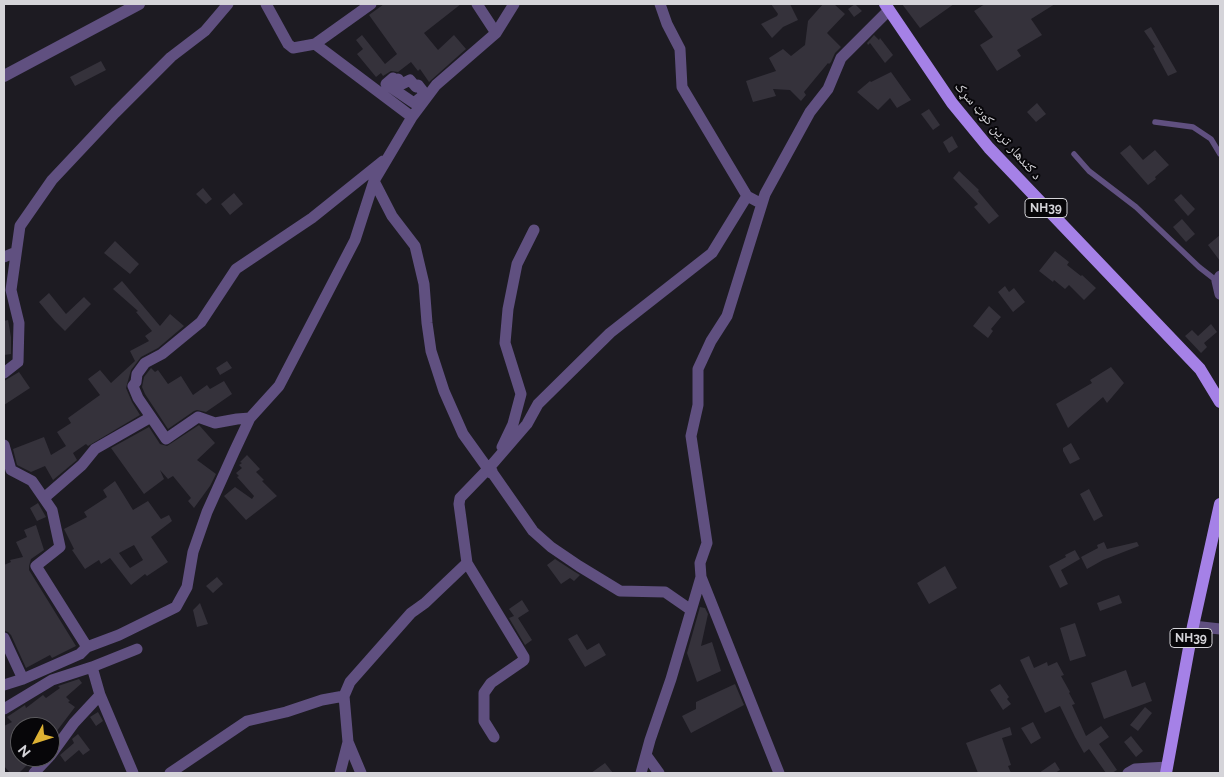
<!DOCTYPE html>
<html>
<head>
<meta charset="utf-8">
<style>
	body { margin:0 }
	#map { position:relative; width:1224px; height:777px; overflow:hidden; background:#1d1b22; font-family:Raleway,sans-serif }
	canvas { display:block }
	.frame { position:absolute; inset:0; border:5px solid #d5d4d9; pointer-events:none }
	.north { position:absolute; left:10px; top:717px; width:50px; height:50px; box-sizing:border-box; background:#070609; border:1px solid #59585c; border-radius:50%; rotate:230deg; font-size:14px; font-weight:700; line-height:20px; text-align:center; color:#d5d4d9 }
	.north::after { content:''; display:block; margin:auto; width:18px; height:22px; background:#ddb133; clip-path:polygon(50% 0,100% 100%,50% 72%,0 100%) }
</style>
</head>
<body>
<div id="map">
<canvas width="1224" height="777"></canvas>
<div class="frame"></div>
<div class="north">N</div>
</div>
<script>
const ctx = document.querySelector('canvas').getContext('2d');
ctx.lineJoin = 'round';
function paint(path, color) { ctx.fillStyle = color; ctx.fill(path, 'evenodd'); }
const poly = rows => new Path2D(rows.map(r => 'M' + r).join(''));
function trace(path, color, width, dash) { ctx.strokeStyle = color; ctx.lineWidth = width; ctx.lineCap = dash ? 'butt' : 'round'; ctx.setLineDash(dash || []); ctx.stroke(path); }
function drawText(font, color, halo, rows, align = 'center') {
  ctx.font = font + ' Raleway,"Noto Naskh Arabic",sans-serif'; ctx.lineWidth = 4; ctx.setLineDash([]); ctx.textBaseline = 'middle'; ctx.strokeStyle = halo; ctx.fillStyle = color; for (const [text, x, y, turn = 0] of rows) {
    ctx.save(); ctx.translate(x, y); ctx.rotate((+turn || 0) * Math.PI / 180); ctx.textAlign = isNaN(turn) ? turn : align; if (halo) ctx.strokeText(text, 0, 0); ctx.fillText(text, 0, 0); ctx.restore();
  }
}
paint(poly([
	[384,4,461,4,424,33,438,50,454,35,466,49,429,82,420,69,418,71,411,62,398,72,391,71,383,76,381,73,376,77,357,54,363,49,356,40,362,35,385,64,397,54,369,15],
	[771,4,790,4,798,20,783,27,772,38,761,24,777,16,778,14],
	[823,4,834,4,845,14,827,33,841,47,835,53,831,62,829,64,828,63,804,92,806,95,801,101,790,90,773,89,776,96,753,102,746,81,776,71,769,58,783,49,791,56,805,45,808,21],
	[855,4,862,11,854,17,848,9],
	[902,4,954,4,920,28],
	[985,4,1055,4,1031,19,1042,35,1017,50,1021,56,997,71,980,45,993,37,974,11],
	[1151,27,1177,72,1168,76,1153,48,1155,47,1144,31],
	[874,35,879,40,880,38,893,55,885,63,870,43,868,45,867,43],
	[101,61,106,70,75,86,70,77],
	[891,72,911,100,897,108,890,98,878,110,857,92,870,81,871,82],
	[1037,103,1046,114,1036,122,1027,112],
	[929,109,940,125,933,130,921,114],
	[952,136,958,147,949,153,943,142],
	[1130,145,1143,160,1155,150,1169,165,1155,177,1156,179,1148,185,1120,153],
	[959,171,979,190,978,191,999,216,989,224,974,207,978,204,953,178],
	[203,188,212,199,206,204,196,194],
	[234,193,243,204,230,215,221,204],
	[1181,194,1195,209,1188,216,1174,200],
	[1182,219,1195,234,1186,242,1173,227],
	[1220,235,1220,261,1208,245],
	[115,241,139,264,130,274,104,253],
	[1055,251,1069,262,1067,265,1081,276,1082,275,1096,288,1084,300,1069,285,1065,289,1054,280,1053,282,1039,271],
	[122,281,160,326,170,314,184,326,158,348,141,357,131,370,126,388,132,402,140,415,88,446,86,444,73,453,77,460,53,480,45,466,31,472,17,465,13,449,44,437,51,455,66,446,57,432,71,423,68,418,100,395,88,379,100,370,111,383,135,361,130,351,149,341,145,336,152,331,136,312,138,311,113,289],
	[1005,286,1009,292,1014,288,1025,302,1013,312,998,292],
	[49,293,66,314,84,297,91,304,65,331,54,320,39,302],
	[989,306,1001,317,991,329,993,331,988,338,973,326],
	[8,320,11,337,11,354,4,355,4,321],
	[1211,324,1217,332,1204,343,1207,347,1201,353,1185,336,1192,330,1198,336],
	[227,361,232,368,220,375,216,368],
	[1111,367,1124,383,1107,403,1103,397,1068,428,1056,404,1092,383,1090,380],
	[151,368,155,372,158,370,168,384,181,376,193,395,207,385,210,389,224,381,232,394,206,412,197,410,194,411,168,429,145,394,142,387,144,377],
	[19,372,30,388,4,405,4,381],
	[199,425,215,443,197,460,216,474,210,486,194,508,188,501,191,498,173,476,168,479,160,470,164,479,144,494,111,448,149,427,160,444,167,446],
	[1071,443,1080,459,1070,464,1063,451,1063,448],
	[247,455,260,469,256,472,264,480,262,481,277,496,246,520,224,496,235,487,252,499,254,496,237,477,239,476,236,473,242,468,239,465,242,463,240,462],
	[115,481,133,510,148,501,161,519,169,515,172,521,151,537,168,562,147,576,145,574,131,585,110,558,101,564,99,560,85,569,72,550,74,549,64,529,87,517,84,512,107,497,103,490],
	[134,545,143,560,130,568,119,553],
	[1089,489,1103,516,1094,521,1080,494],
	[38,503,46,517,37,521,30,508],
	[36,525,44,550,31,559,29,566,29,570,76,646,52,658,50,655,26,668,11,635,8,632,4,631,4,565,11,562,10,560,23,557,16,542,27,537,24,530],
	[1104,542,1107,549,1137,542,1139,546,1103,560,1087,569,1081,557,1098,548,1097,545],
	[1075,550,1080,559,1061,570,1068,584,1060,588,1049,566,1066,557,1065,555],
	[555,559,575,572,580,575,574,581,570,578,561,584,547,565],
	[945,566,957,588,929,604,917,583],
	[217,577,223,584,213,593,206,586],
	[1119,595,1122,603,1100,611,1097,603],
	[522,600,529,611,518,618,532,640,525,645,509,618,514,616,509,609],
	[200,603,208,624,197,627,193,610],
	[700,607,705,608,708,614,701,646,712,642,721,671,697,682,687,653],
	[1075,623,1086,656,1070,661,1060,628],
	[577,634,587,650,599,643,606,655,585,667,568,639],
	[1029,656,1034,668,1047,662,1048,666,1057,662,1064,675,1061,676,1070,692,1069,693,1075,704,1072,705,1086,736,1101,726,1109,737,1099,744,1117,770,1112,773,1106,773,1089,749,1084,753,1075,737,1060,706,1045,713,1020,660],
	[1126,670,1132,687,1145,682,1152,701,1104,719,1091,683],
	[79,679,82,683,66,697,70,701,68,702,75,707,50,740,50,727,20,727,20,757,35,757,19,773,10,773,4,766,4,726,12,722,7,717,25,705,26,708,43,695,46,698,60,688,58,686],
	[735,684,744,705,691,733,682,716,696,709,696,702],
	[1000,684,1009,697,1007,699,1011,704,1003,710,990,690],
	[1145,707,1152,713,1138,731,1130,725],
	[98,712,103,721,96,726,90,717],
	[1033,722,1041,738,1031,744,1021,728],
	[1010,727,1012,735,1002,738,1011,765,1008,766,1011,773,978,773,966,743],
	[78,734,90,750,83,755,79,750,65,762,60,755,74,743,72,739],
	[1131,736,1143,751,1136,757,1124,742],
	[1055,762,1060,770,1055,773,1039,773],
	[605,763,613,773,591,773]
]), '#35323b');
trace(poly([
	[1155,122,1193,127,1211,139,1220,154],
	[1074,154,1089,171,1136,207,1199,267,1217,281]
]), '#605080', 5.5);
trace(poly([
	[266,4,288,44,293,48,315,44,371,4],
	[477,4,496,33],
	[660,4,667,24,680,49,682,87,747,196,762,204],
	[315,44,412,117],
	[393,78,396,81,398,79,402,84,410,80,416,87,418,85,425,94,414,103,386,84,393,78],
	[374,181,392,216,415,246,424,284,427,323,431,351,444,391,463,434,491,473,492,471],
	[4,257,16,252],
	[1220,276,1217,281,1220,294],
	[4,373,18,362,19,323,11,290,20,226,52,180,115,113,171,57,205,31,228,4],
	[151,417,138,398,133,386,136,382,137,374,145,363,162,354,201,322,236,269,312,218,383,161],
	[4,445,11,470,32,481,52,510,60,547,36,566,87,647],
	[502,447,513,424,521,394,505,343,508,309,517,264,534,230],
	[489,468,533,531,551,547,579,566,620,591,665,592,691,610],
	[44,498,82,465,95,449,151,417,166,439,198,417,215,423,237,419,250,418],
	[701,577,779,773],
	[1193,626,1220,629],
	[4,638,23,679],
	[92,667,100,695,133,773],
	[4,685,23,679,80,654,87,647,119,635,176,607,187,587,193,552,207,512,234,452,250,418,279,386,355,240,374,181,412,117,436,85,496,33,514,4],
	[4,709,52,680,92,667,137,649],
	[494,737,484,721,484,693,491,683,520,663,524,660,524,657,467,563,459,504,460,498,489,468,527,424,538,404,610,333,712,253,747,196],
	[348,742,361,773],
	[646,755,659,773],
	[50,756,74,723,100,695],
	[34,773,49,757],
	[170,773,247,721,286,712,322,700,344,696],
	[340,773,348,742,344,696,350,682,411,613,425,603,467,563],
	[641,773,650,740,671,679,701,577,700,563,707,543,691,436,698,405,698,369,711,341,727,316,765,194,810,112,828,89,841,58,889,10],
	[1128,773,1135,769,1167,767]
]), '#605080', 11);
trace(poly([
	[4,76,139,4]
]), '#605080', 12);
trace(poly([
	[885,4,952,103,989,148,1200,369,1220,402],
	[1166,773,1193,626,1220,504]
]), '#a581e7', 12);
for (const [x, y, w] of [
	[1046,208,42],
	[1191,638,42]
]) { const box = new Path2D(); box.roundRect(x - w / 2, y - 9.5, w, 19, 4); ctx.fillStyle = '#070609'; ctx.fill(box); trace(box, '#d5d4d9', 1); }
drawText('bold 12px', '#d5d4d9', null, [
	["NH39",1046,208],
	["NH39",1191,638]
]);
drawText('14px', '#d5d4d9', '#070609', [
	["د کندهار ترين کوټ سړک",998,131,49]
]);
</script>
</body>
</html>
